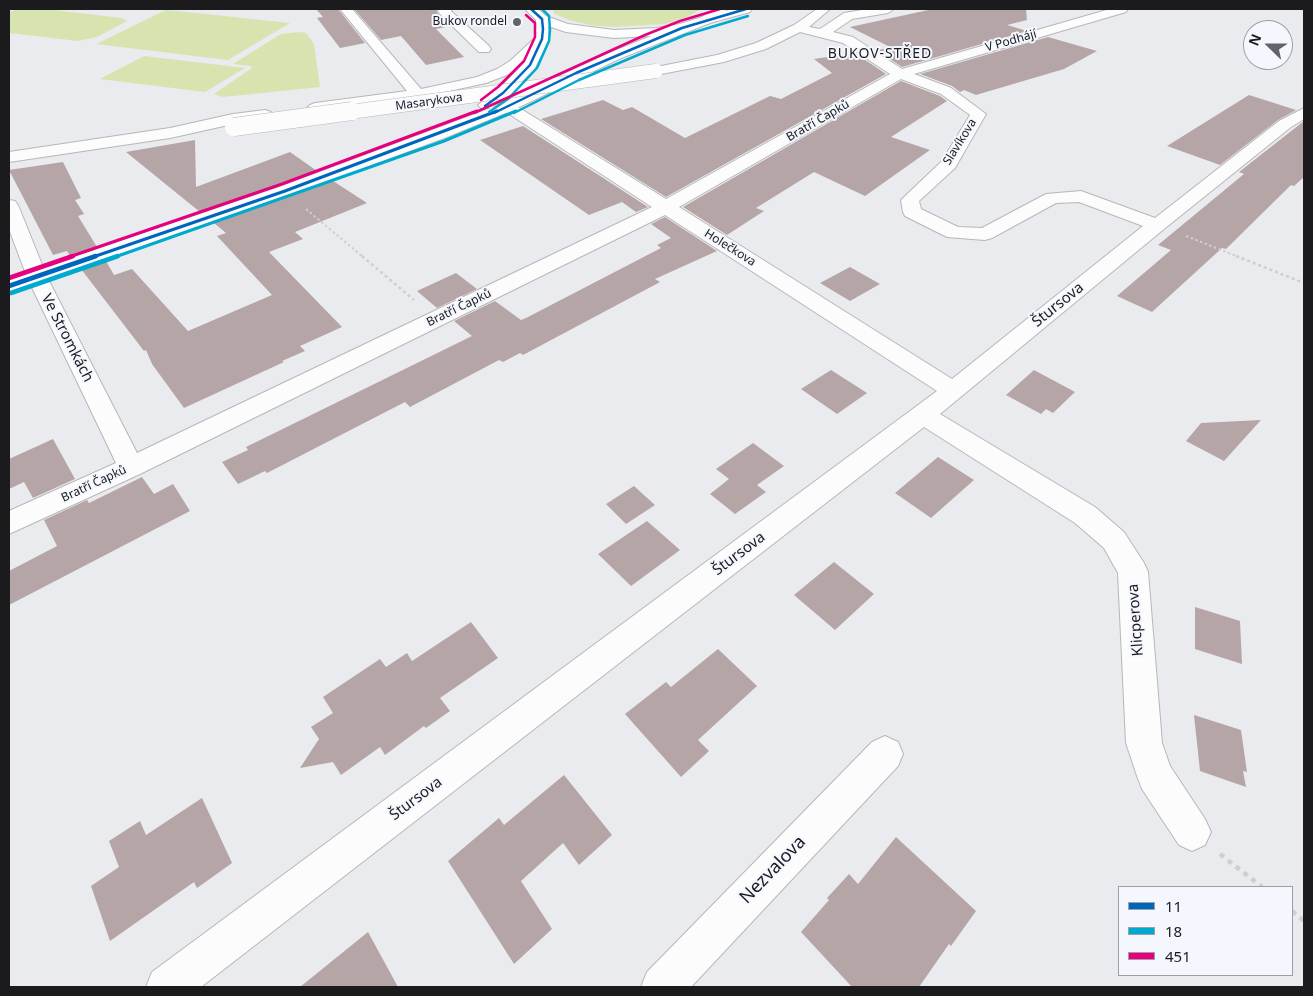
<!DOCTYPE html>
<html>
<head>
<meta charset="utf-8">
<style>
	body { margin:0 }
	#map { position:relative; width:1313px; height:996px; overflow:hidden; background:#e9ebee; font-family:"Noto Sans",sans-serif }
	canvas { display:block }
	.frame { position:absolute; inset:0; border:10px solid #1b1b1e; pointer-events:none }
	.legend { position:absolute; left:1118px; top:886px; width:175px; height:90px; box-sizing:border-box; background:#f4f7fe; border:1px solid #9d9fa4; margin:0; padding:6px 9px; list-style:none; font-size:15px; color:#1b1b1e }
	.legend li { display:flex; align-items:center; gap:10px; height:25px }
	.legend b { width:25px; border:1px solid #9d9fa4 }
	.north { position:absolute; left:1243px; top:20px; width:50px; height:50px; box-sizing:border-box; background:#f4f7fe; border:1px solid #9d9fa4; border-radius:50%; rotate:292deg; font-size:14px; font-weight:700; line-height:20px; text-align:center; color:#1b1b1e }
	.north::after { content:''; display:block; margin:auto; width:18px; height:22px; background:#636467; clip-path:polygon(50% 0,100% 100%,50% 72%,0 100%) }
</style>
</head>
<body>
<div id="map">
<canvas width="1313" height="996"></canvas>
<div class="frame"></div>
<ul class="legend">
<li><b style="height:6px;background:#0065bd"></b>11</li>
<li><b style="height:6px;background:#00a9ce"></b>18</li>
<li><b style="height:6px;background:#e5007d"></b>451</li>
</ul>
<div class="north">N</div>
</div>
<script>
const ctx = document.querySelector('canvas').getContext('2d');
ctx.lineJoin = 'round';
function paint(path, color) { ctx.fillStyle = color; ctx.fill(path, 'evenodd'); }
const poly = rows => new Path2D(rows.map(r => 'M' + r).join(''));
function trace(path, color, width, dash) { ctx.strokeStyle = color; ctx.lineWidth = width; ctx.lineCap = dash ? 'butt' : 'round'; ctx.setLineDash(dash || []); ctx.stroke(path); }
function drawText(font, color, halo, rows, align = 'center') {
  ctx.font = font + ' "Noto Sans",sans-serif'; ctx.lineWidth = 4; ctx.setLineDash([]); ctx.textBaseline = 'middle'; ctx.strokeStyle = halo; ctx.fillStyle = color; for (const [text, x, y, turn = 0] of rows) {
    ctx.save(); ctx.translate(x, y); ctx.rotate((+turn || 0) * Math.PI / 180); ctx.textAlign = isNaN(turn) ? turn : align; if (halo) ctx.strokeText(text, 0, 0); ctx.fillText(text, 0, 0); ctx.restore();
  }
}
paint(poly([
	[19,9,45,9,122,18,127,21,97,37,78,41,9,33,9,12],
	[552,9,702,9,687,17,665,24,614,27,590,25,569,20,555,14],
	[166,10,206,14,290,23,228,60,96,44],
	[300,32,306,33,314,44,320,87,223,97,214,94,252,68,251,66,233,64,281,34],
	[144,56,245,68,205,92,100,79]
]), '#d8e4b0');
paint(poly([
	[316,9,338,9,365,43,340,48,317,18,323,17],
	[354,9,436,9,438,14,450,26,436,29,464,57,426,65,401,36,381,40],
	[933,9,1026,9,1027,20,1007,25,1027,31,902,67,876,50,892,48,850,27],
	[1048,37,1097,51,1064,69,976,95,964,90,960,92,952,86,920,74],
	[855,53,886,74,666,197,541,119,603,100,623,110,632,107,685,138,770,96,781,99,832,73,814,59],
	[901,81,940,96,947,101,891,137,930,150,865,196,814,172,756,208,764,211,727,235,683,207],
	[1249,95,1296,110,1278,120,1220,165,1167,146],
	[1304,121,1304,177,1294,186,1291,185,1226,249,1222,248,1152,312,1117,296,1171,250,1158,245,1244,174,1239,172],
	[523,126,648,207,636,212,622,202,589,215,480,140],
	[195,140,196,187,290,152,317,171,200,212,126,152],
	[63,162,81,198,75,200,84,214,78,216,97,247,70,256,67,251,53,255,9,170],
	[333,181,367,203,295,232,303,239,269,252,342,327,300,346,305,351,282,361,284,362,184,408,152,364,146,350,144,351,81,269,106,261,114,275,132,269,188,331,272,295,217,236,226,233,214,223],
	[665,217,717,251,655,279,660,282,523,355,520,353,503,362,499,360,410,407,405,402,267,473,265,471,238,484,222,462,248,450,246,447,472,336,454,321,495,301,521,320,526,318,661,248,657,245,671,238,651,224],
	[850,267,880,284,850,301,820,283],
	[456,273,477,289,437,308,417,291],
	[831,370,867,393,837,414,801,389],
	[1034,370,1075,392,1053,413,1046,409,1041,414,1006,395],
	[1261,420,1224,461,1186,441,1201,423],
	[53,439,75,479,33,498,24,482,9,489,9,459],
	[753,443,784,466,757,485,766,492,735,514,710,494,729,479,716,469],
	[938,457,974,480,931,518,895,493],
	[142,477,154,494,173,484,190,511,9,605,9,571,57,546,44,520,87,500,89,503],
	[634,486,655,505,626,524,606,504],
	[647,521,680,550,631,586,598,554],
	[834,562,874,594,835,630,794,595],
	[1195,607,1240,621,1242,664,1195,649],
	[471,622,498,658,440,698,450,711,426,728,424,726,385,755,380,747,341,775,333,762,300,768,319,739,311,727,333,713,323,697,380,659,386,667,407,653,412,661],
	[718,649,757,686,698,740,709,751,681,777,625,714,666,682,671,687],
	[1194,715,1241,730,1247,772,1243,771,1246,787,1200,771],
	[564,775,612,835,579,865,563,843,521,881,552,929,514,964,448,861,499,818,504,825],
	[202,798,232,863,197,888,194,882,110,941,91,886,119,867,109,841,140,821,146,835],
	[896,837,976,911,951,946,949,944,919,987,852,987,801,932,829,900,827,898,849,874,858,884],
	[368,932,398,987,300,987]
]), '#b6a5a6');
const minor = poly([
	[340,9,352,9,421,89,477,77,497,69,510,61,537,36,542,35,549,39,520,67,507,75,486,83,417,98,315,113,310,111,307,108,310,105,315,103,407,91,340,9],
	[438,9,452,9,451,11,489,46,491,49,489,52,479,52,439,13,438,9],
	[733,9,752,9,750,12,706,24,700,20,702,17,733,9],
	[817,9,830,9,809,27,820,29,844,13,868,9,894,9,888,13,852,19,833,32,853,37,902,69,1110,9,1128,9,1126,12,914,74,951,88,986,114,955,168,919,201,921,209,958,227,982,228,1046,194,1081,191,1155,218,1279,121,1304,108,1304,119,1291,127,1164,229,940,414,1095,507,1124,532,1144,563,1148,572,1162,743,1170,766,1205,819,1211,832,1205,845,1192,851,1179,845,1142,789,1137,776,1126,743,1118,573,1104,548,1075,523,924,427,201,987,146,987,152,972,937,391,665,215,140,474,9,534,9,511,116,463,27,277,9,229,9,200,15,201,18,205,47,277,137,453,652,207,503,110,500,107,503,104,513,104,666,199,890,74,843,43,800,32,766,49,724,62,656,75,651,74,649,71,651,68,717,55,756,43,794,25,817,9],
	[901,79,941,94,970,115,942,161,901,200,903,212,905,216,947,237,985,240,992,238,1056,203,1079,202,1143,226,952,379,679,207,901,79],
	[265,110,271,112,273,115,271,118,233,124,170,138,9,162,9,152,170,128,233,114,265,110],
	[885,736,898,742,903,754,898,766,691,987,641,987,647,972,872,742,885,736]
]);
const major = poly([
	[525,9,538,9,546,16,568,24,614,30,656,28,680,24,702,17,714,9,728,9,710,23,619,59,513,110,447,137,291,195,9,292,9,279,279,187,491,108,481,108,478,105,498,90,524,63,535,39,536,20,525,9],
	[548,26,566,32,614,38,651,36,609,53,491,108,508,96,535,68,549,39,548,26]
]);
trace(minor, '#b6b7b9', 2);
trace(major, '#b6b7b9', 2);
trace(poly([
	[306,209,363,257],
	[1186,236,1239,257]
]), '#cfcfcf', 2, [2.5, 2.5]);
trace(poly([
	[362,256,414,300],
	[1236,256,1304,283]
]), '#cfcfcf', 2.5, [3, 3]);
trace(poly([
	[1220,854,1262,887],
	[1292,911,1304,921]
]), '#cfcfcf', 4.5, [5, 5]);
paint(minor, '#fcfcfc');
paint(major, '#fcfcfc');
const minorBridgeFar1 = poly([
	[342,113,656,71]
]);
const minorBridge = poly([
	[234,127,352,111]
]);
trace(minorBridgeFar1, '#b6b7b9', 15, []);
trace(minorBridge, '#b6b7b9', 19, []);
trace(minorBridgeFar1, '#fcfcfc', 14);
trace(minorBridge, '#fcfcfc', 18);
trace(poly([
	[485,106,503,93,530,65,542,39,543,29,542,19,531,9],
	[494,113,576,73,682,28,746,9]
]), '#0065bd', 2.5);
trace(poly([
	[93,257,285,191,497,111]
]), '#0065bd', 3);
trace(poly([
	[9,286,96,256]
]), '#0065bd', 4.5);
trace(poly([
	[489,112,508,99,537,68,549,41,550,30,549,16,542,9],
	[514,113,579,80,685,35,748,16]
]), '#00a9ce', 2.5);
trace(poly([
	[115,257,444,141,516,111]
]), '#00a9ce', 3);
trace(poly([
	[11,293,118,256]
]), '#00a9ce', 4.5);
trace(poly([
	[481,100,498,87,524,61,535,37,535,23,526,15],
	[474,113,645,35,680,21,720,9]
]), '#e5007d', 2.5);
trace(poly([
	[69,257,282,184,477,111]
]), '#e5007d', 3);
trace(poly([
	[9,278,73,256]
]), '#e5007d', 4.5);
for (const [x, y, r, color] of [
	[517,22,5,"#636467"]
]) { const dot = new Path2D(); dot.arc(x, y, r, 0, 2 * Math.PI); ctx.fillStyle = color; ctx.fill(dot); trace(dot, '#f4f7fe', 2); }
drawText('12px', '#1b1b1e', '#f4f7fe', [
	["Bukov rondel",507,22]
], 'right');
drawText('12px', '#1b1b1e', '#f4f7fe', [
	["V Podhájí",1011,41,-16],
	["Masarykova",429,102,-8],
	["Bratří Čapků",818,121,-30],
	["Slavíkova",960,142,-58],
	["Holečkova",730,248,32],
	["Bratří Čapků",459,308,-26],
	["Bratří Čapků",94,484,-25]
]);
ctx.letterSpacing = '1px';
drawText('14px', '#1b1b1e', '#f4f7fe', [
	["BUKOV-STŘED",880,54]
]);
ctx.letterSpacing = '0px';
drawText('15px', '#1b1b1e', '#f4f7fe', [
	["Štursova",1058,305,-39],
	["Ve Stromkách",67,338,63],
	["Štursova",739,554,-37],
	["Klicperova",1136,620,-94],
	["Štursova",416,799,-37]
]);
drawText('18px', '#1b1b1e', '#f4f7fe', [
	["Nezvalova",773,870,-46]
]);
</script>
</body>
</html>
